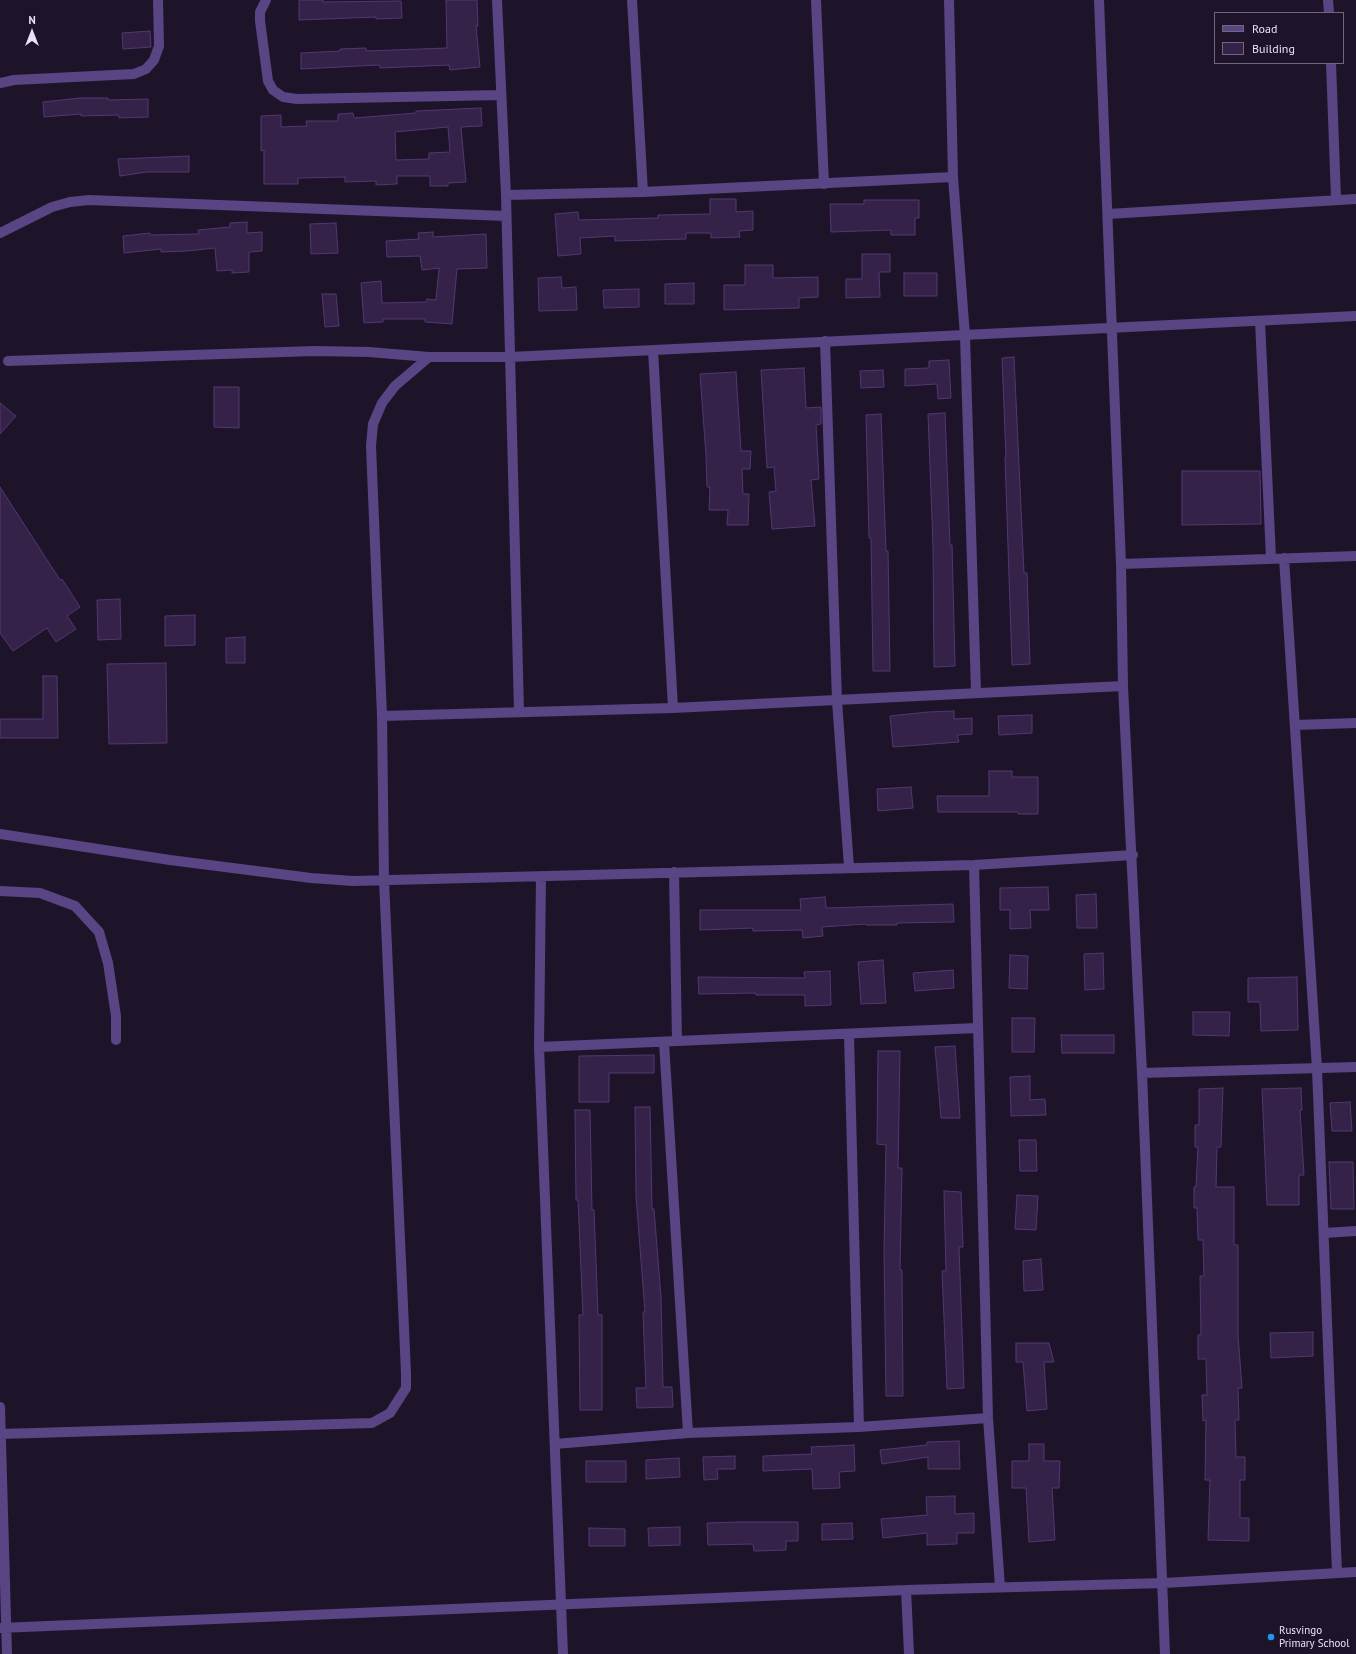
<!DOCTYPE html>
<html>
<head>
<meta charset="utf-8">
<style>
	body { margin:0 }
	#map { position:relative; width:1356px; height:1654px; overflow:hidden; background:#1e142a; font-family:"PT Sans",sans-serif }
	canvas { display:block }
	.legend { position:absolute; left:1214px; top:12px; width:130px; height:52px; box-sizing:border-box; background:#1e142a; border:1px solid #70667e; margin:0; padding:5px 7px; list-style:none; font-size:12px; color:#ebe0fc }
	.legend li { display:flex; align-items:center; gap:8px; height:20px }
	.legend b { width:20px; border:1px solid #70667e }
	.north { position:absolute; left:12px; top:12px; width:40px; height:40px; -webkit-text-stroke:3px #1e142a; paint-order:stroke; rotate:0deg; font-size:11px; font-weight:700; line-height:16px; text-align:center; color:#ebe0fc }
	.north::after { content:''; display:block; margin:auto; width:14px; height:18px; background:#ebe0fc; clip-path:polygon(50% 0,100% 100%,50% 72%,0 100%) }
</style>
</head>
<body>
<div id="map">
<canvas width="1356" height="1654"></canvas>
<ul class="legend">
<li><b style="height:5px;background:#594484"></b>Road</li>
<li><b style="height:11px;background:#352249"></b>Building</li>
</ul>
<div class="north">N</div>
</div>
<script>
const ctx = document.querySelector('canvas').getContext('2d');
ctx.lineJoin = 'round';
function paint(path, color) { ctx.fillStyle = color; ctx.fill(path, 'evenodd'); }
const poly = rows => new Path2D(rows.map(r => 'M' + r).join(''));
function trace(path, color, width, dash) { ctx.strokeStyle = color; ctx.lineWidth = width; ctx.lineCap = dash ? 'butt' : 'round'; ctx.setLineDash(dash || []); ctx.stroke(path); }
function drawText(font, color, halo, rows, align = 'center') {
  ctx.font = font + ' "PT Sans",sans-serif'; ctx.lineWidth = 4; ctx.setLineDash([]); ctx.textBaseline = 'middle'; ctx.strokeStyle = halo; ctx.fillStyle = color; for (const [text, x, y, turn = 0] of rows) {
    ctx.save(); ctx.translate(x, y); ctx.rotate((+turn || 0) * Math.PI / 180); ctx.textAlign = isNaN(turn) ? turn : align; if (halo) ctx.strokeText(text, 0, 0); ctx.fillText(text, 0, 0); ctx.restore();
  }
}
const building = poly([
	[299,0,323,0,323,2,401,1,402,18,376,19,376,17,299,20,299,0],
	[446,0,477,0,478,26,476,26,480,67,450,70,449,65,380,68,379,65,301,69,301,53,340,51,340,49,366,48,366,51,447,48,446,0],
	[150,31,151,47,123,49,122,33,150,31],
	[80,98,108,98,108,100,148,99,148,117,119,118,118,115,81,116,81,114,44,117,43,102,80,98],
	[481,108,482,126,461,127,466,182,448,183,448,186,430,186,430,176,397,176,397,184,376,185,376,181,345,182,345,177,298,178,298,184,264,184,264,150,261,151,261,116,281,115,281,127,307,126,306,121,338,121,338,114,353,113,354,118,416,113,416,111,481,108],
	[448,127,450,152,429,153,429,159,396,160,395,132,448,127],
	[189,156,189,172,147,172,120,176,118,159,189,156],
	[710,199,736,199,736,212,753,211,753,230,739,231,740,237,711,238,711,233,686,233,686,239,615,241,615,236,580,238,581,254,558,256,555,214,578,212,579,220,658,218,658,215,710,214,710,199],
	[864,200,919,200,919,218,915,218,915,235,891,235,891,230,831,232,830,204,864,204,864,200],
	[247,222,247,233,262,232,262,251,249,252,249,272,232,273,232,270,217,271,215,248,187,251,161,252,161,249,124,253,123,236,150,233,150,235,199,234,198,230,230,227,230,223,247,222],
	[336,223,338,253,311,254,310,224,336,223],
	[433,232,433,237,486,234,487,268,457,269,452,324,425,322,425,319,383,319,383,322,364,323,361,283,381,281,382,303,426,302,427,299,436,300,439,268,422,270,420,256,387,257,386,241,419,239,418,233,433,232],
	[862,254,890,254,890,272,879,272,880,297,846,298,846,279,862,279,862,254],
	[745,265,773,265,773,278,818,277,818,297,799,298,799,308,724,310,724,285,745,285,745,265],
	[904,273,937,273,937,296,904,296,904,273],
	[561,277,562,288,576,287,577,310,539,311,538,278,561,277],
	[694,283,694,304,665,304,665,284,694,283],
	[639,289,639,307,604,308,603,290,639,289],
	[322,294,336,294,339,326,325,327,322,294],
	[1014,357,1024,573,1027,573,1030,664,1012,665,1005,457,1006,457,1002,358,1014,357],
	[949,360,951,398,938,399,937,384,905,386,905,369,929,368,929,361,949,360],
	[804,368,806,408,821,407,821,424,816,425,819,479,811,480,815,526,772,529,769,492,776,491,774,467,767,468,761,370,804,368],
	[883,370,884,387,861,388,860,371,883,370],
	[736,372,741,451,751,451,750,469,742,469,743,494,749,494,748,525,727,525,728,510,709,510,710,487,707,487,706,455,700,374,736,372],
	[214,387,239,387,239,428,214,427,214,387],
	[0,403,16,416,0,434,0,403],
	[945,413,950,545,952,545,955,666,934,667,933,546,928,414,945,413],
	[881,414,886,551,888,551,890,671,873,671,871,538,869,538,866,415,881,414],
	[1182,471,1260,471,1261,524,1182,525,1182,471],
	[0,487,60,580,62,579,80,607,67,616,76,629,56,642,47,628,13,651,0,633,0,487],
	[120,599,121,639,98,640,97,600,120,599],
	[195,615,195,645,165,646,165,616,195,615],
	[245,637,245,663,226,663,226,638,245,637],
	[166,663,167,743,109,744,107,664,166,663],
	[43,676,57,676,58,738,0,738,0,719,43,719,43,676],
	[954,711,954,719,972,718,972,734,957,735,959,742,893,747,890,716,928,712,954,711],
	[1032,715,1032,733,999,735,998,716,1032,715],
	[989,771,1012,771,1012,777,1038,777,1038,814,1018,814,1018,812,938,812,937,796,989,796,989,771],
	[911,787,913,808,878,811,877,789,911,787],
	[1048,887,1049,910,1030,910,1031,928,1010,929,1010,910,1000,910,1000,888,1048,887],
	[1096,894,1097,928,1077,928,1076,895,1096,894],
	[825,897,826,908,953,904,954,922,897,923,897,925,866,925,866,924,822,927,823,936,803,938,802,930,753,931,753,928,700,930,700,910,801,910,800,899,825,897],
	[1103,953,1104,989,1085,990,1084,954,1103,953],
	[1010,955,1028,956,1027,989,1009,988,1010,955],
	[883,960,886,1003,861,1004,858,962,883,960],
	[953,970,954,988,915,991,913,973,953,970],
	[830,971,831,1005,805,1006,805,995,756,995,756,993,699,994,698,977,805,978,804,972,830,971],
	[1297,977,1298,1030,1261,1031,1260,1002,1248,1002,1248,978,1297,977],
	[1193,1012,1230,1012,1229,1036,1193,1035,1193,1012],
	[1012,1018,1035,1018,1034,1052,1012,1052,1012,1018],
	[1061,1035,1114,1035,1114,1053,1062,1053,1061,1035],
	[955,1046,960,1118,941,1118,935,1047,955,1046],
	[878,1051,900,1051,898,1168,902,1168,900,1270,902,1270,903,1396,886,1396,884,1251,886,1145,877,1144,878,1051],
	[654,1055,654,1073,609,1073,609,1102,579,1102,579,1056,654,1055],
	[1030,1076,1030,1100,1045,1099,1046,1115,1011,1116,1010,1077,1030,1076],
	[1223,1088,1221,1147,1217,1147,1216,1187,1234,1187,1234,1245,1238,1245,1238,1335,1242,1388,1238,1388,1239,1420,1235,1420,1236,1457,1245,1457,1245,1480,1240,1480,1240,1518,1249,1518,1249,1541,1208,1540,1210,1480,1205,1480,1206,1420,1203,1421,1202,1395,1207,1395,1206,1359,1198,1359,1198,1335,1201,1335,1200,1276,1204,1276,1203,1240,1198,1240,1197,1208,1194,1208,1194,1187,1196,1187,1198,1147,1195,1147,1195,1125,1199,1125,1199,1089,1223,1088],
	[1301,1088,1302,1110,1300,1110,1304,1175,1299,1175,1299,1205,1267,1205,1262,1089,1301,1088],
	[1350,1102,1352,1131,1332,1131,1330,1103,1350,1102],
	[635,1107,650,1107,652,1209,654,1209,661,1297,663,1387,672,1387,673,1407,637,1408,636,1388,646,1388,643,1312,645,1312,636,1196,635,1107],
	[575,1110,590,1110,592,1210,594,1210,598,1315,602,1315,602,1410,580,1410,579,1315,583,1315,578,1200,576,1200,575,1110],
	[1019,1140,1036,1140,1037,1171,1020,1171,1019,1140],
	[1329,1162,1353,1162,1354,1209,1331,1209,1329,1162],
	[944,1191,961,1192,963,1247,959,1247,964,1388,947,1389,942,1271,946,1271,944,1191],
	[1017,1195,1038,1196,1036,1230,1015,1229,1017,1195],
	[1041,1259,1043,1290,1024,1291,1023,1261,1041,1259],
	[1313,1332,1313,1356,1271,1358,1270,1333,1313,1332],
	[1016,1343,1049,1343,1054,1362,1044,1362,1047,1409,1027,1411,1023,1362,1016,1362,1016,1343],
	[959,1441,960,1469,928,1469,928,1457,882,1464,880,1450,927,1445,927,1442,959,1441],
	[1029,1444,1044,1444,1044,1461,1060,1461,1059,1488,1052,1488,1055,1540,1029,1542,1026,1488,1012,1488,1012,1461,1029,1461,1029,1444],
	[854,1445,855,1471,839,1472,840,1488,813,1489,812,1469,763,1471,763,1456,812,1454,811,1447,854,1445],
	[735,1456,735,1469,717,1469,718,1479,704,1480,703,1457,735,1456],
	[679,1458,680,1477,646,1479,646,1460,679,1458],
	[586,1461,626,1461,626,1482,586,1482,586,1461],
	[955,1496,955,1514,974,1513,974,1533,957,1533,957,1544,927,1545,927,1533,883,1538,881,1519,927,1515,926,1497,955,1496],
	[740,1522,798,1522,798,1541,786,1541,786,1550,754,1551,753,1544,708,1545,707,1523,740,1522],
	[852,1523,853,1539,822,1540,822,1524,852,1523],
	[680,1527,680,1545,649,1546,648,1528,680,1527],
	[589,1528,625,1529,625,1546,589,1546,589,1528]
]);
paint(building, '#352249');
trace(building, '#543673', 1);
trace(poly([
	[266,0,260,12,260,21,268,81,273,90,283,97,297,99,501,95],
	[497,0,506,195,519,711],
	[632,0,643,192],
	[816,0,824,184],
	[949,0,953,177,965,336,976,692],
	[1099,0,1121,564,1123,686,1142,1073,1165,1654],
	[1328,0,1329,13],
	[1331,63,1336,199],
	[0,83,14,80,134,74,146,69,154,60,159,46,158,0],
	[506,195,643,192,953,177],
	[1108,214,1356,199],
	[0,233,52,207,70,202,89,200,506,216],
	[1260,321,1271,558],
	[825,341,837,701,849,867],
	[653,350,673,708],
	[8,361,315,351,369,352,429,357,510,357,1356,316],
	[1284,558,1317,1069,1337,1573],
	[1121,564,1356,556],
	[382,716,673,708,1123,686],
	[1295,725,1356,723],
	[0,834,170,860,311,878,353,881,974,865,1133,855],
	[974,865,988,1418,1000,1587],
	[674,872,677,1041],
	[541,876,539,1047,563,1654],
	[0,891,40,893,75,906,99,932,108,963,116,1016,116,1040],
	[849,1034,859,1427],
	[664,1042,688,1433],
	[539,1047,977,1028],
	[1142,1073,1356,1067],
	[1324,1233,1356,1231],
	[0,1407,7,1654],
	[0,1434,372,1423,390,1413,406,1388,406,1373,384,880,382,716,371,446,373,424,382,403,395,386,429,357],
	[555,1444,688,1433,859,1427,988,1418],
	[906,1590,909,1654],
	[0,1628,906,1590,1164,1583,1356,1572]
]), '#594484', 10);
for (const [x, y, r, color] of [
	[1271,1637,4,"#1e99e9"]
]) { const dot = new Path2D(); dot.arc(x, y, r, 0, 2 * Math.PI); ctx.fillStyle = color; ctx.fill(dot); trace(dot, '#1e142a', 1.5); }
drawText('11px', '#ebe0fc', '#1e142a', [
	["Rusvingo",1279,1631],
	["Primary School",1279,1644]
], 'left');
</script>
</body>
</html>
